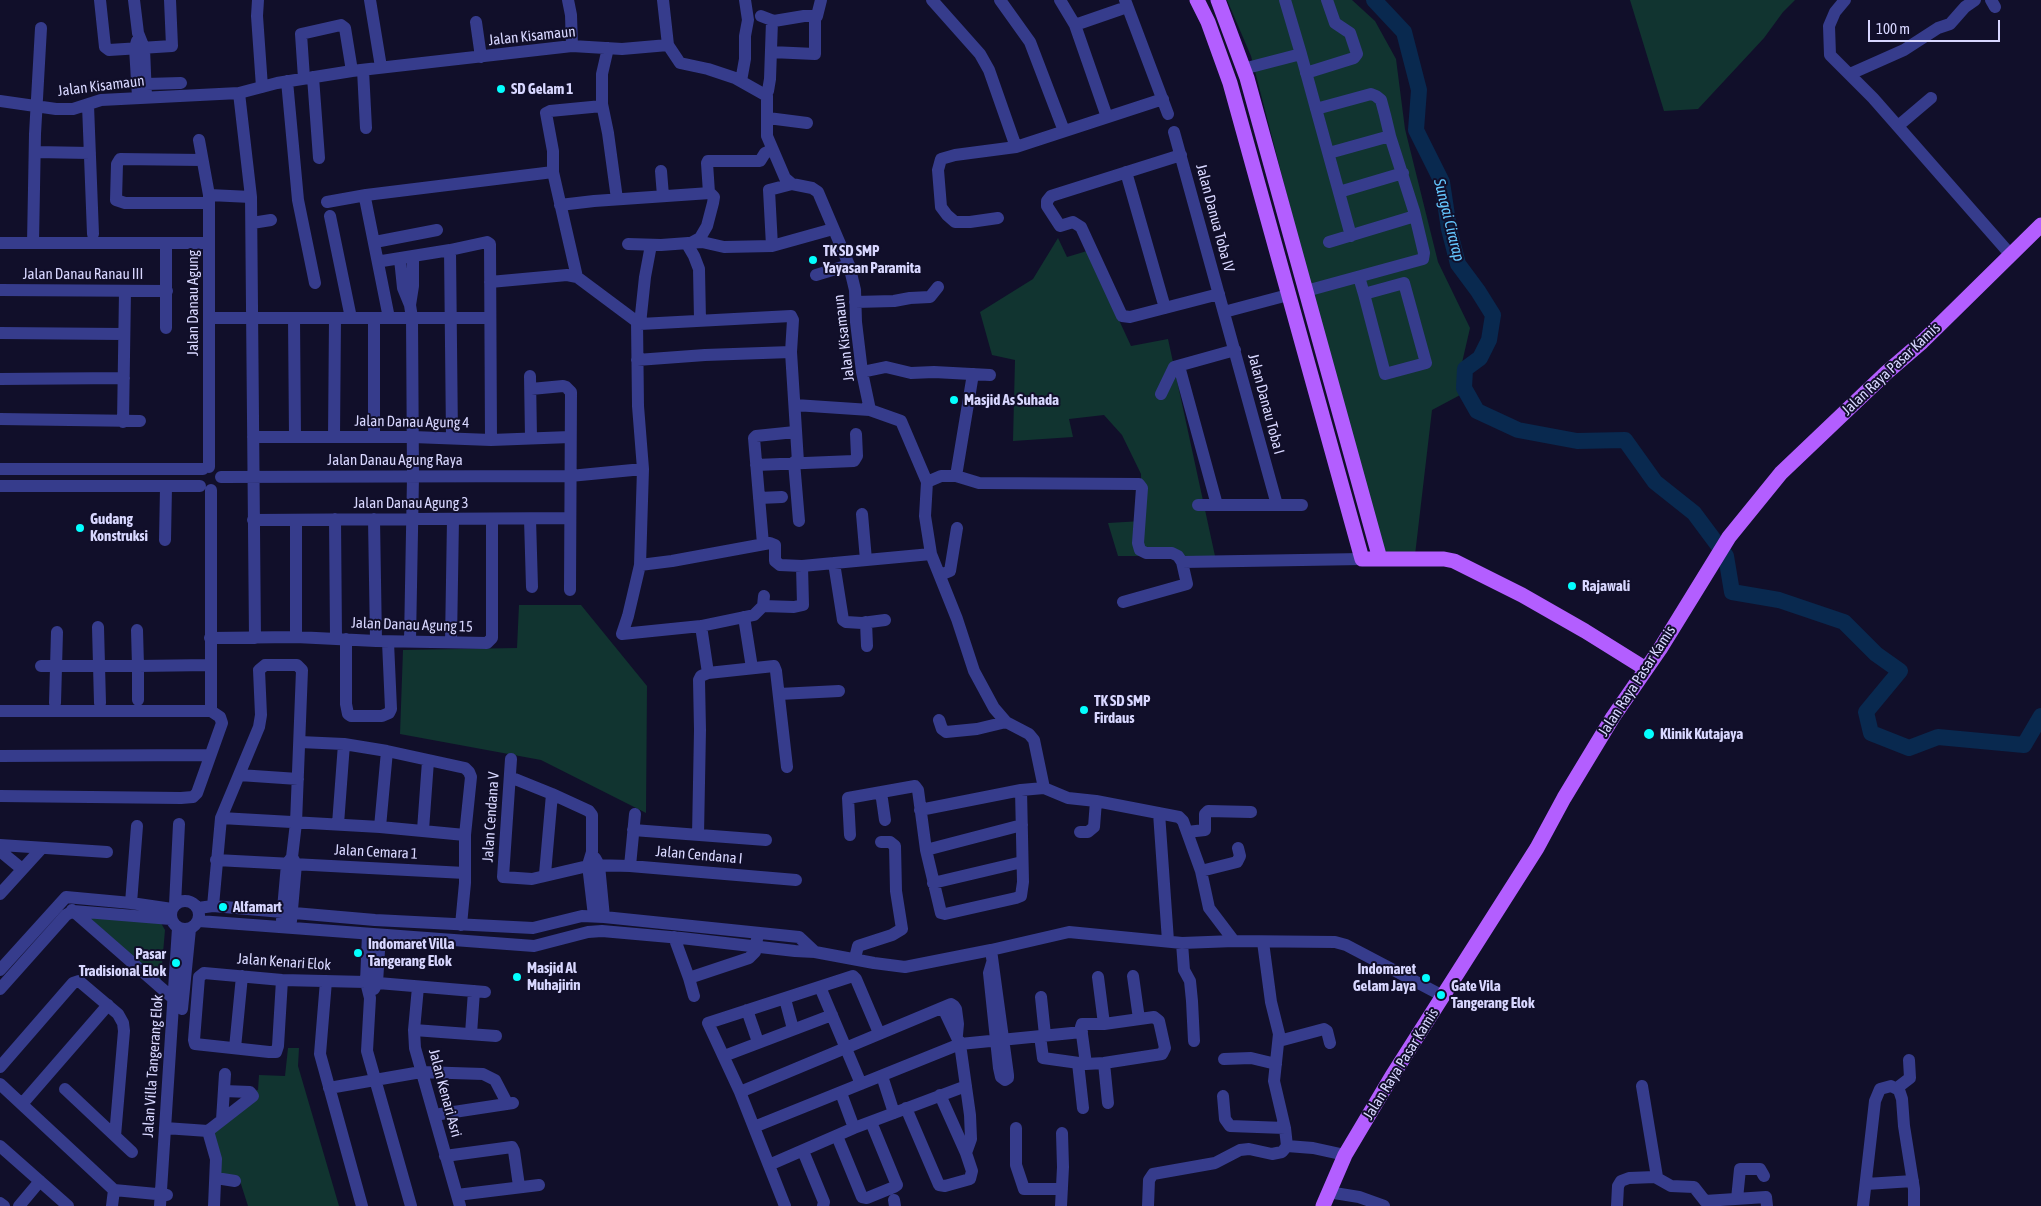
<!DOCTYPE html>
<html>
<head>
<meta charset="utf-8">
<style>
	body { margin:0 }
	#map { position:relative; width:2041px; height:1206px; overflow:hidden; background:#110f2a; font-family:"Asap Condensed",sans-serif }
	canvas { display:block }
	.scale { position:absolute; left:1868px; top:20px; width:132px; height:22px; box-sizing:border-box; border:2px solid #d8d7ff; border-top:0; padding-left:6px; font-size:15px; line-height:18px; white-space:nowrap; color:#d8d7ff; -webkit-text-stroke:4px #110f2a; paint-order:stroke }
</style>
</head>
<body>
<div id="map">
<canvas width="2041" height="1206"></canvas>
<div class="scale">100 m</div>
</div>
<script>
const ctx = document.querySelector('canvas').getContext('2d');
ctx.lineJoin = 'round';
function paint(path, color) { ctx.fillStyle = color; ctx.fill(path, 'evenodd'); }
const poly = rows => new Path2D(rows.map(r => 'M' + r).join(''));
function trace(path, color, width, dash) { ctx.strokeStyle = color; ctx.lineWidth = width; ctx.lineCap = dash ? 'butt' : 'round'; ctx.setLineDash(dash || []); ctx.stroke(path); }
function drawText(font, color, halo, rows, align = 'center') {
  ctx.font = font + ' "Asap Condensed",sans-serif'; ctx.lineWidth = 4; ctx.setLineDash([]); ctx.textBaseline = 'middle'; ctx.strokeStyle = halo; ctx.fillStyle = color; for (const [text, x, y, turn = 0] of rows) {
    ctx.save(); ctx.translate(x, y); ctx.rotate((+turn || 0) * Math.PI / 180); ctx.textAlign = isNaN(turn) ? turn : align; if (halo) ctx.strokeText(text, 0, 0); ctx.fillText(text, 0, 0); ctx.restore();
  }
}
paint(poly([
	[1227,0,1352,0,1375,21,1396,59,1405,129,1438,262,1470,328,1458,380,1462,394,1432,410,1415,555,1380,555,1251,56],
	[1630,0,1795,0,1783,12,1764,38,1698,109,1664,111],
	[1058,238,1067,257,1087,251,1131,346,1168,339,1215,556,1118,556,1108,523,1142,521,1141,474,1122,435,1104,415,1069,419,1073,437,1013,441,1015,360,992,355,980,312,1033,279],
	[519,605,581,605,647,686,646,813,541,760,400,734,403,650,517,648],
	[73,911,161,923,165,930,160,988],
	[288,1048,299,1048,298,1066,339,1206,248,1206,240,1181,216,1178,208,1131,250,1092,258,1090,259,1075,285,1076]
]), '#113430');
trace(poly([
	[1374,0,1404,32,1419,90,1416,130,1442,182,1449,229,1458,264,1478,291,1493,315,1489,340,1480,358,1465,369,1464,388,1477,411,1518,430,1577,441,1625,440,1655,482,1694,513,1726,556,1732,592,1779,600,1844,622,1876,654,1900,671,1866,712,1871,733,1909,748,1938,737,2024,745,2041,716]
]), '#09294f', 16);
trace(poly([
	[100,0,105,47,109,50,172,46,170,0],
	[134,0,138,33,144,48,146,97],
	[258,0,257,16,262,87],
	[370,0,381,67],
	[568,0,571,15,572,46],
	[663,0,668,45],
	[932,0,980,54,989,70,1016,147],
	[1000,0,1030,42,1064,131],
	[1060,0,1075,25,1107,117],
	[1125,0,1168,114],
	[1285,0,1301,54],
	[1845,0,1835,12,1829,26,1830,55,1873,98,2010,254],
	[1991,0,1995,7],
	[761,16,774,21,804,16,817,16,821,0],
	[476,22,481,57],
	[1075,25,1127,7],
	[137,41,135,48,138,97],
	[608,48,602,74,602,104,608,133,617,199],
	[771,52,815,54,815,16],
	[1243,69,1301,54,1351,236],
	[363,70,366,128],
	[1306,73,1354,58,1357,54,1350,33,1335,23,1327,0],
	[1850,74,1904,50,1938,28,1950,24,1965,7,1975,0],
	[313,77,319,158],
	[304,78,301,34,341,25,345,28,352,71],
	[287,81,298,200,315,283],
	[741,81,745,59,745,36,748,20,745,0],
	[146,84,181,83],
	[239,93,251,197,255,638],
	[765,95,768,91,770,79,772,21],
	[0,101,56,109,73,109,101,100,239,93,277,83,352,71,572,46,622,49,668,45,680,63,708,69,735,78,767,96,767,136,785,178,792,184,812,188,818,192,849,265,855,290,856,322,862,372,870,410],
	[88,105,93,234],
	[1316,109,1371,94,1376,96,1381,100,1385,115,1390,136,1329,153],
	[768,118,807,123],
	[1898,126,1931,98],
	[1174,132,1277,505],
	[199,140,209,195,209,467],
	[35,152,90,153],
	[1181,155,1051,196,1047,201,1047,206,1060,226,1073,222,1081,227,1122,316,1130,317,1219,294],
	[202,160,120,159,117,164,116,200,125,203,209,203],
	[661,171,663,196],
	[553,172,553,151,546,113,550,111,602,106],
	[1126,172,1165,308],
	[1339,192,1403,173],
	[709,193,707,163,708,161,760,161,765,153,772,150],
	[209,195,251,197],
	[327,202,366,195],
	[560,205,594,201,710,193,714,197,713,203,707,226,700,238,689,244],
	[330,216,351,318],
	[998,218,970,222,955,222,947,215,941,207,938,170,941,159,955,155,1016,147,1163,99],
	[252,223,271,220],
	[375,242,437,230],
	[1329,242,1415,216],
	[0,243,208,243],
	[33,243,35,134,41,28],
	[628,244,661,245,702,242,724,247,772,246,833,229],
	[687,244,694,256,699,269,700,320],
	[772,246,769,190,792,184],
	[450,250,452,438],
	[400,259,403,288,410,305,412,318,413,477,410,641],
	[382,261,450,250,487,242,490,244,491,440],
	[816,275,849,265],
	[1359,277,1364,294,1385,374,1426,363,1404,283,1364,294],
	[490,282,567,275,577,277,640,324,791,316,793,320,791,352,798,462],
	[0,290,167,291],
	[1306,291,1423,259,1424,253,1414,211,1390,136],
	[855,302,894,301,910,298,930,297,938,287],
	[410,305,413,286,413,256],
	[1224,312,1288,295],
	[209,318,490,318],
	[294,318,295,437],
	[389,318,365,198,366,195,553,172,577,277],
	[637,322,638,406,643,469,640,565,628,616,622,634,701,626,754,615,763,606,764,596],
	[640,324,645,277,651,245],
	[166,328,166,243],
	[0,333,124,334],
	[637,360,705,355,791,352],
	[1179,366,1217,505],
	[862,372,886,367,911,373,934,372,990,375],
	[530,376,531,438],
	[0,379,124,378],
	[531,389,563,386,566,387,571,392,570,590],
	[1161,394,1174,367,1235,350],
	[795,405,870,410,901,421,927,482,925,516,931,554,957,619,974,671,994,708,1006,722,1029,734,1034,740,1044,788],
	[0,419,140,421],
	[123,422,125,291],
	[253,437,413,437,491,440,570,437],
	[334,437,335,318],
	[374,437,374,318],
	[794,462,799,521],
	[756,465,854,461,857,456,856,434],
	[0,469,203,469],
	[956,476,979,483,1139,484,1142,488,1138,543,1140,550,1146,553,1172,553,1178,556,1182,562],
	[221,477,570,476,643,469],
	[927,482,941,476,956,476,973,374],
	[0,486,200,486],
	[211,490,211,711],
	[759,498,782,497],
	[1198,505,1302,505],
	[862,514,866,560],
	[335,519,336,638],
	[374,519,376,641],
	[530,519,532,587],
	[253,520,570,518],
	[165,540,166,487],
	[763,544,754,438,756,436,795,432],
	[834,563,843,620,846,622,862,623,885,620],
	[640,565,672,561,770,543,775,545,775,561,780,565,802,566,931,554],
	[940,575,950,571,957,528],
	[1123,602,1187,584,1182,562,1362,559],
	[763,606,794,607,803,605,802,566],
	[744,617,752,668],
	[866,622,867,646],
	[701,626,708,673],
	[98,627,100,703],
	[137,630,138,666,210,665],
	[296,637,296,520],
	[210,638,296,637,376,641,487,643,492,638,492,519],
	[346,639,346,704,348,714,351,716,382,716,389,713,391,709,388,642],
	[451,642,453,519],
	[41,666,138,666,138,700],
	[779,694,839,691],
	[55,703,57,632],
	[0,711,211,711,220,717,222,723,197,793,193,797,181,798,0,796],
	[939,720,942,729,946,732,977,729,1006,722],
	[300,742,344,744,387,751,465,768,469,772,471,777,465,835,465,883,461,925],
	[0,756,210,755],
	[511,759,503,877,532,879,592,865,630,866,796,880],
	[239,775,298,779],
	[510,777,552,794,589,811,592,815,592,852,588,865,594,916],
	[1044,788,1068,798,1096,801,1179,817,1183,821,1201,871,1209,908,1234,941],
	[881,792,885,820],
	[920,810,1021,790,1044,788],
	[1159,813,1168,941],
	[221,818,380,827,465,835],
	[338,824,344,744],
	[380,827,387,751],
	[423,830,428,761],
	[633,830,766,840],
	[1080,832,1088,832,1094,827,1096,801],
	[1187,832,1205,830,1205,814,1208,811,1251,812],
	[698,835,700,730,699,680,701,676,708,673,774,666,776,671,787,767],
	[850,835,848,798,915,786,918,790,926,850,941,913,945,914,1016,898,1021,896,1023,882,1021,790],
	[0,845,107,852],
	[926,850,1022,825],
	[0,851,22,869],
	[595,858,599,865,604,917],
	[216,860,465,873],
	[630,866,635,814],
	[1201,871,1237,862,1240,856,1238,848],
	[545,874,552,794],
	[933,883,1022,862],
	[0,894,41,849],
	'171 915a14 14 0 1 1 28 0a14 14 0 1 1-28 0Z',
	[131,903,137,826],
	[175,905,179,824],
	[213,906,221,818,259,727,261,715,259,670,265,665,297,665,302,670,296,823,292,857,296,864,291,921],
	[198,908,213,906,375,920,533,928,582,916,604,917,799,937,815,952],
	[72,910,175,1000,180,1003],
	[282,920,287,864,292,857],
	[199,921,534,946,588,932,602,931,681,938,795,951,815,952,874,963,905,967,991,950,1069,932,1182,943,1234,941,1335,942,1346,945,1443,996],
	[368,934,366,982,370,998,367,1051,411,1206],
	[674,937,689,978,694,996],
	[1182,943,1184,970,1190,981,1192,1001,1194,1041],
	[991,950,1008,1075,1008,1078,1005,1080,1001,1077,999,1068,989,973,992,963],
	[855,958,858,946,892,935,902,929,896,891,895,846,890,842,881,842],
	[0,970,66,897,131,903,172,909],
	[1133,976,1139,1019],
	[1098,977,1104,1024],
	[689,978,749,958,755,952,757,939],
	[282,980,278,1046,276,1052,269,1052,195,1044,194,1040,199,977,204,973,282,980,366,982,485,992],
	[326,981,320,1054,362,1206],
	[418,987,414,1030,415,1048,460,1206],
	[820,987,861,1084],
	[0,989,66,915,73,911,171,919],
	[374,989,377,983,380,935],
	[1041,997,1045,1035],
	[785,999,793,1029],
	[943,1008,960,1044,970,1115,971,1139,966,1153],
	[182,1009,190,929],
	[747,1010,758,1042],
	[414,1030,496,1036],
	[471,1034,474,991],
	[1040,1036,1043,1058,1086,1064,1104,1063,1162,1054,1165,1048,1159,1021,1154,1017,1104,1024,1082,1024,1081,1027,1086,1064],
	[1279,1041,1324,1029,1327,1031,1330,1043],
	[235,1048,242,976],
	[724,1056,832,1015],
	[1224,1059,1251,1058,1276,1064],
	[1078,1063,1083,1108],
	[1104,1063,1108,1103],
	[0,1067,73,983,79,981,118,1014,123,1023,124,1031,115,1136],
	[882,1076,894,1113],
	[0,1084,114,1190],
	[1642,1086,1657,1177],
	[329,1088,421,1072,483,1074,495,1080,507,1103],
	[1897,1088,1910,1078,1909,1060],
	[65,1089,132,1152],
	[740,1092,951,1004,954,1006,956,1009,958,1024,957,1035],
	[841,1093,854,1128],
	[1223,1096,1225,1119,1230,1126,1285,1128],
	[22,1104,108,1005],
	[906,1108,939,1185,945,1186,970,1179,972,1171,966,1153,940,1095],
	[434,1115,513,1103],
	[222,1120,225,1074],
	[754,1127,960,1044,1082,1032],
	[165,1128,208,1131,216,1159,214,1206],
	[1016,1128,1016,1165,1024,1189,1062,1189],
	[208,1131,253,1096,250,1092,224,1091],
	[837,1136,862,1197,867,1198,894,1187,897,1185,896,1183,871,1122],
	[0,1146,68,1206],
	[1287,1146,1313,1148,1345,1155],
	[803,1151,824,1202,823,1206],
	[445,1156,512,1147,514,1151,519,1186],
	[769,1165,854,1128,966,1086],
	[216,1178,235,1181],
	[1866,1184,1913,1181],
	[114,1190,167,1195],
	[1328,1192,1359,1197,1384,1206],
	[457,1195,539,1185],
	[1737,1199,1740,1169,1760,1169,1764,1176],
	[894,1200,895,1206],
	[0,1203,4,1206],
	[19,1206,40,1181],
	[112,1206,114,1190],
	[160,1206,178,928],
	[785,1206,740,1092,708,1023,853,976,856,979,879,1033],
	[1061,1206,1063,1167,1062,1133],
	[1148,1206,1149,1180,1153,1174,1215,1163,1240,1150,1249,1149,1272,1154,1282,1152,1287,1146,1285,1128,1274,1081,1279,1034,1271,1002,1263,942],
	[1617,1206,1618,1186,1621,1181,1629,1178,1655,1177,1671,1186,1694,1187,1705,1201,1766,1197,1767,1206],
	[1863,1206,1875,1101,1880,1089,1891,1086,1899,1090,1902,1099,1904,1126,1914,1189,1914,1206]
]), '#363c8c', 12);
trace(poly([
	[1197,0,1208,22,1230,83,1362,559,1444,559,1454,561,1522,595,1585,631,1646,669],
	[1218,0,1247,78,1380,559],
	[1323,1206,1345,1155,1392,1076,1537,848,1564,798,1613,717,1660,649,1729,537,1781,473,1886,373,1922,342,2041,225]
]), '#b35eff', 15);
for (const [x, y, r, color] of [
	[501,89,5,"#03ffff"],
	[813,260,5,"#03ffff"],
	[954,400,5,"#03ffff"],
	[80,528,5,"#03ffff"],
	[1572,586,5,"#03ffff"],
	[1084,710,5,"#03ffff"],
	[1649,734,6,"#03ffff"],
	[223,907,5,"#03ffff"],
	[358,953,5,"#03ffff"],
	[176,963,5,"#03ffff"],
	[517,977,5,"#03ffff"],
	[1426,978,5,"#03ffff"],
	[1441,995,5,"#03ffff"]
]) { const dot = new Path2D(); dot.arc(x, y, r, 0, 2 * Math.PI); ctx.fillStyle = color; ctx.fill(dot); trace(dot, '#110f2a', 2); }
drawText('15px', '#d8d7ff', '#110f2a', [
	["Jalan Kisamaun",532,36,-6],
	["Jalan Kisamaun",101,86,-7],
	["Jalan Danua Toba IV",1215,218,75],
	["Jalan Danau Ranau III",83,274],
	["Jalan Danau Agung",193,303,-90],
	["Jalan Kisamaun",844,338,-97],
	["Jalan Raya Pasar Kamis",1891,369,-43],
	["Jalan Danau Toba I",1266,404,75],
	["Jalan Danau Agung 4",412,422,1],
	["Jalan Danau Agung Raya",395,460],
	["Jalan Danau Agung 3",411,503],
	["Jalan Danau Agung 15",412,625,2],
	["Jalan Raya Pasar Kamis",1637,681,-57],
	["Jalan Cendana V",491,817,-86],
	["Jalan Cemara 1",376,852,3],
	["Jalan Cendana I",699,855,5],
	["Jalan Kenari Elok",284,962,4],
	["Jalan Raya Pasar Kamis",1401,1064,-58],
	["Jalan Villa Tangerang Elok",153,1066,-86],
	["Jalan Kenari Asri",445,1093,75]
]);
drawText('bold 15px', '#d8d7ff', '#110f2a', [
	["SD Gelam 1",511,89],
	["TK SD SMP",823,251],
	["Yayasan Paramita",823,268],
	["Masjid As Suhada",964,400],
	["Gudang",90,519],
	["Konstruksi",90,536],
	["Rajawali",1582,586],
	["TK SD SMP",1094,701],
	["Firdaus",1094,718],
	["Klinik Kutajaya",1660,734],
	["Alfamart",233,907],
	["Indomaret Villa",368,944],
	["Tangerang Elok",368,961],
	["Pasar",166,954,"right"],
	["Tradisional Elok",166,971,"right"],
	["Masjid Al",527,968],
	["Muhajirin",527,985],
	["Indomaret",1416,969,"right"],
	["Gelam Jaya",1416,986,"right"],
	["Gate Vila",1451,986],
	["Tangerang Elok",1451,1003]
], 'left');
drawText('italic 16px', '#65c7ff', '#110f2a', [
	["Sungai Cirarap",1449,220,76]
]);
</script>
</body>
</html>
